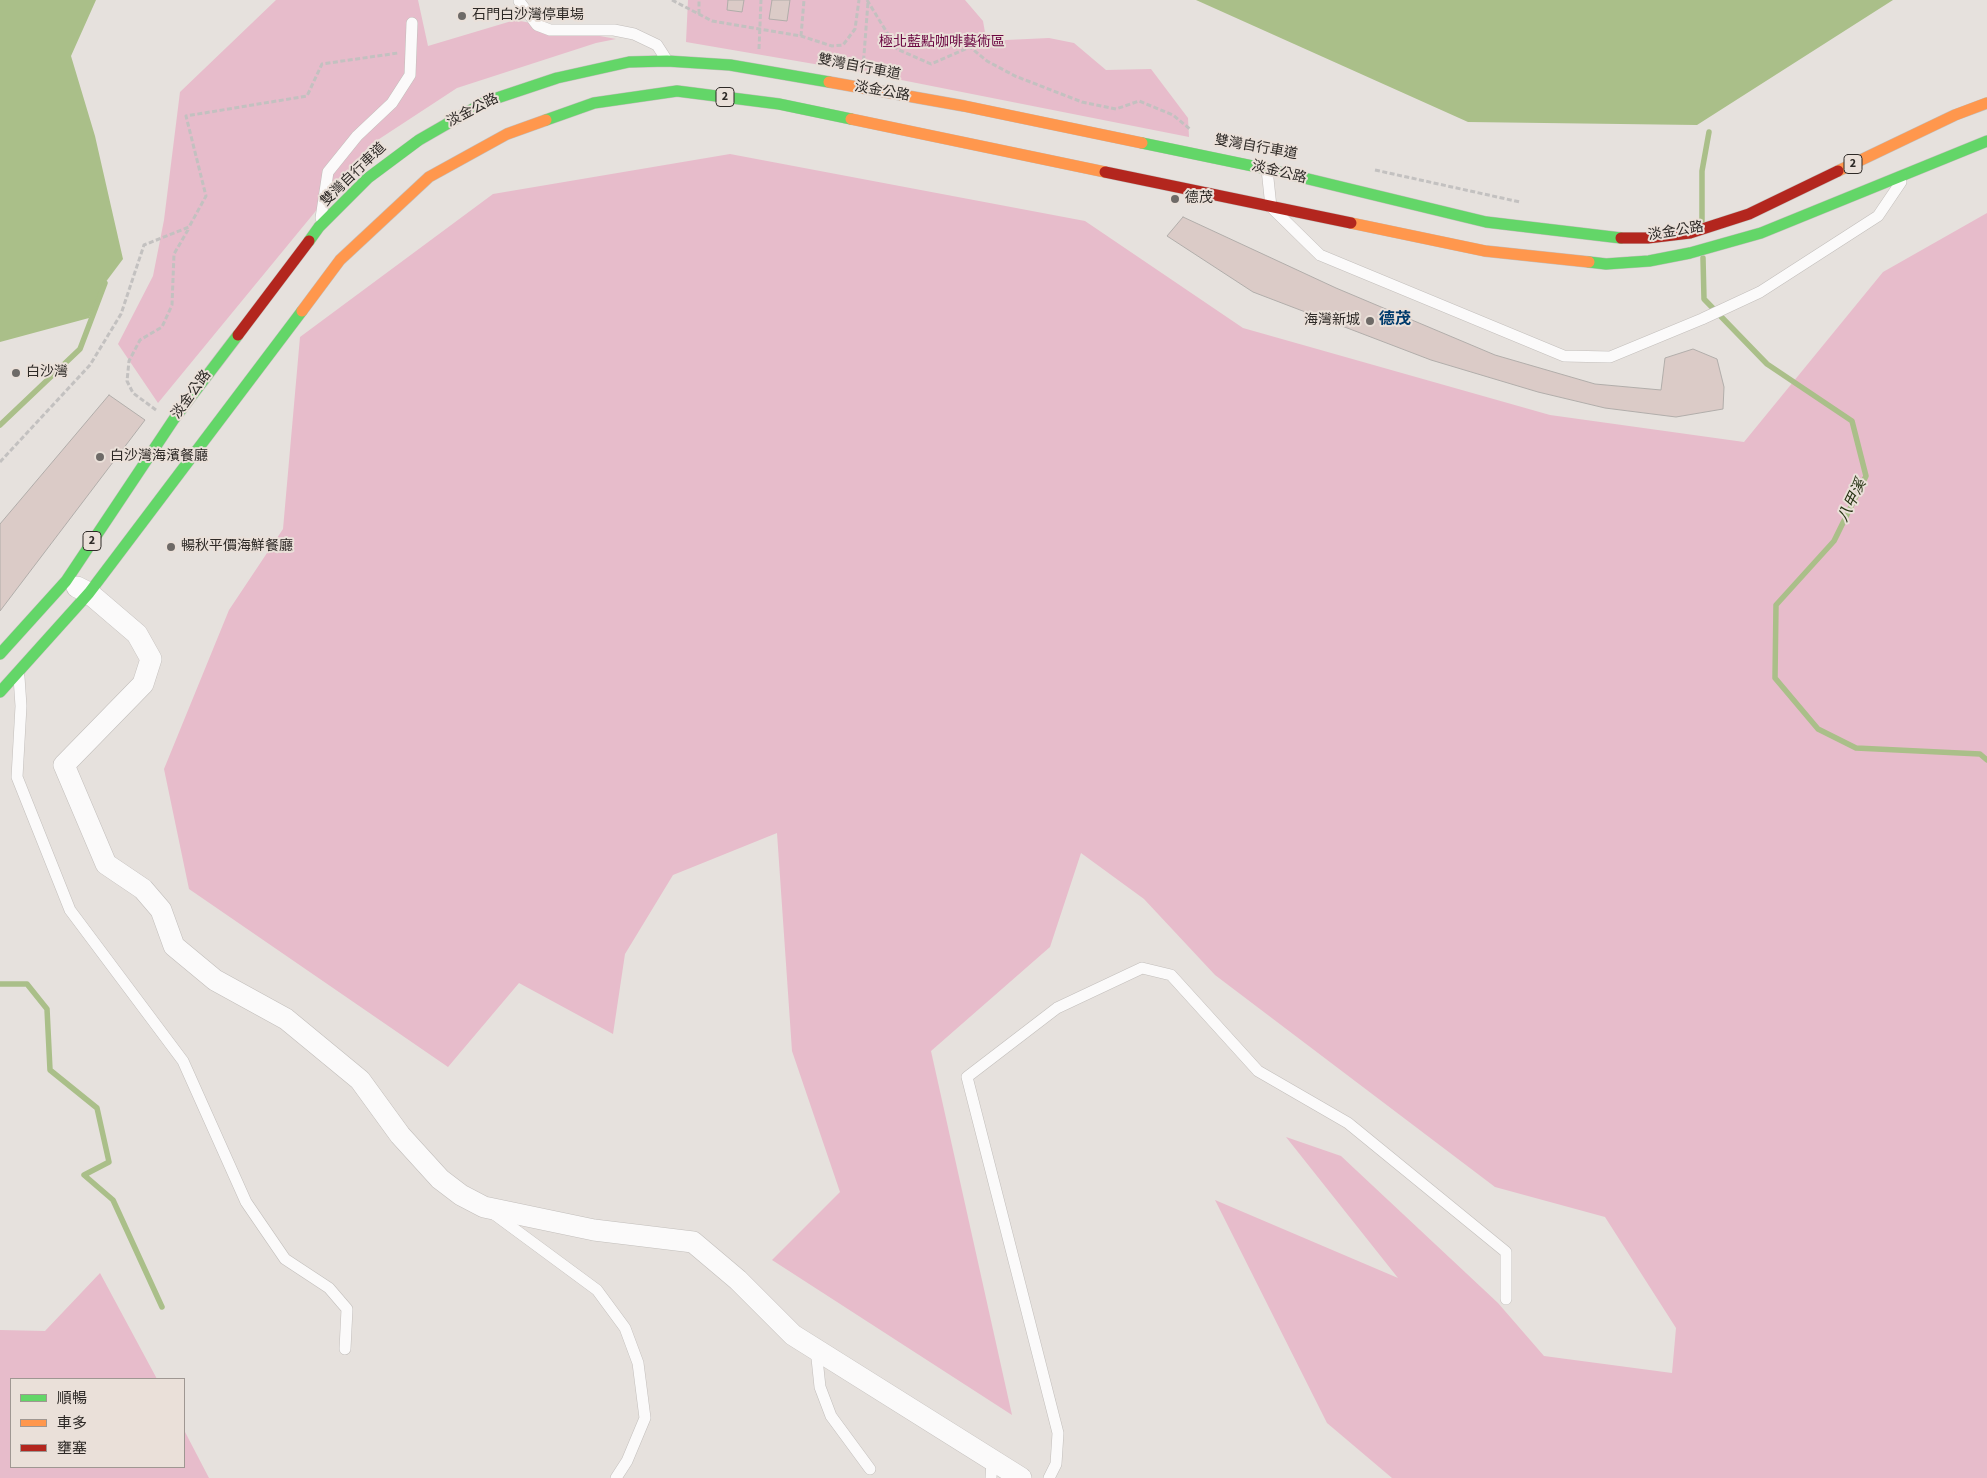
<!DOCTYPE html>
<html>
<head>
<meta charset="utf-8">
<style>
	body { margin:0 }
	#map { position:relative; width:1987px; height:1478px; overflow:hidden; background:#e6e1dd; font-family:"Source Sans 3","Noto Sans TC",sans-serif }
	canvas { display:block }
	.legend { position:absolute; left:10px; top:1378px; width:175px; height:90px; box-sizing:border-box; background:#eae0d9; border:1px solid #9f9792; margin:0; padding:6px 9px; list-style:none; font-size:15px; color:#2e2a27 }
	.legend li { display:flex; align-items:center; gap:10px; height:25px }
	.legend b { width:25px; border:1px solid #9f9792 }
</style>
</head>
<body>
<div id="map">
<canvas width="1987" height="1478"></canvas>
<ul class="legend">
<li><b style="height:6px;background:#63d668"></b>順暢</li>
<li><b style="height:6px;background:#ff974d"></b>車多</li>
<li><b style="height:6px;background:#b3261e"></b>壅塞</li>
</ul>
</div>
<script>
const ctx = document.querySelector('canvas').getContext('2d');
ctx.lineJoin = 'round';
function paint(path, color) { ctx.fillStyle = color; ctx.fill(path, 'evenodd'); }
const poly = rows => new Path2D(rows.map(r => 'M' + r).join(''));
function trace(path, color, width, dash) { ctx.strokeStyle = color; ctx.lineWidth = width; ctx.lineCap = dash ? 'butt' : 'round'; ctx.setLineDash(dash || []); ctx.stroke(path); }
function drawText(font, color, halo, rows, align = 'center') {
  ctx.font = font + ' "Source Sans 3","Noto Sans TC",sans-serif'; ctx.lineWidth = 4; ctx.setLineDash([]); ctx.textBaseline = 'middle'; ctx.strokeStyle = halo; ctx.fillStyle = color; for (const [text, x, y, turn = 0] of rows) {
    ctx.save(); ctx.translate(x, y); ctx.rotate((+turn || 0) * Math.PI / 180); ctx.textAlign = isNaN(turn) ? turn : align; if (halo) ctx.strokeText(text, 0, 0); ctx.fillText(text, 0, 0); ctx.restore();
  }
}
paint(poly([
	[276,0,418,0,428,46,515,20,616,39,596,43,457,88,370,145,158,403,118,344,153,276,164,220,180,92],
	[688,0,965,0,983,21,987,44,1006,40,1049,38,1074,43,1106,70,1151,69,1188,118,1189,137,861,72,686,42],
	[730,154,1085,221,1243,328,1550,415,1744,442,1883,272,1987,213,1987,1478,1392,1478,1327,1423,1215,1200,1398,1278,1286,1137,1341,1156,1498,1303,1544,1356,1672,1373,1676,1328,1605,1217,1495,1187,1215,975,1144,899,1081,853,1050,947,931,1051,1012,1415,772,1260,840,1192,792,1051,777,833,673,875,625,954,613,1034,519,983,448,1067,189,889,164,769,229,610,283,529,300,337,493,194],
	[100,1273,157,1379,11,1379,11,1467,184,1467,184,1430,209,1478,0,1478,0,1330,45,1331]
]), '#e7bccb');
paint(poly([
	[0,0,96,0,71,56,95,136,123,259,105,283,89,318,0,342],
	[1196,0,1893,0,1697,125,1468,122]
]), '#aabf89');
trace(poly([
	[1702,221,1702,171,1709,132],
	[1703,258,1704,299,1767,364,1852,421,1866,476,1834,541,1776,605,1775,678,1818,729,1856,748,1980,754,1987,760],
	[0,425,80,349,105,283],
	[0,984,27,984,47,1009,50,1070,97,1108,109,1162,84,1175,113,1200,162,1307]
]), '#aabf89', 5.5);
const building = poly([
	[728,0,744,0,742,12,727,10,728,0],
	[772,0,790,0,787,21,769,19,772,0],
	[1183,217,1336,288,1495,355,1595,384,1661,390,1665,358,1693,349,1717,359,1724,387,1723,409,1676,417,1605,408,1538,392,1431,360,1253,292,1167,236,1183,217],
	[109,395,145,420,0,611,0,524,109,395]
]);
paint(building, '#dbcbc7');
trace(building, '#b1adaa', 1);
const lane = poly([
	[519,1,537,25,550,30,614,30,634,34,657,45,666,59],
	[1267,169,1271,207,1320,255,1564,356,1610,357,1702,319,1760,292,1878,216,1901,182],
	[321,218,328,172,357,136,392,103,410,75,412,23],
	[19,677,21,706,17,777,70,910,183,1061,246,1202,285,1259,329,1288,347,1309,345,1349],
	[494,1214,597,1290,625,1328,638,1363,645,1418,627,1461,616,1478],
	[816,1349,820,1387,831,1416,870,1469],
	[991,1478,992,1460],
	[1049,1478,1056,1464,1058,1433,967,1077,1057,1008,1142,968,1171,975,1258,1071,1348,1123,1506,1252,1506,1299]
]);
const street = poly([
	[77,587,89,593,137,634,151,659,143,684,64,765,106,864,143,889,161,910,174,946,215,980,286,1019,360,1080,400,1135,440,1179,461,1195,484,1207,594,1230,693,1242,738,1280,793,1335,1021,1478]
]);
const fast = poly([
	[546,120,594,103,677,91,779,104,851,119],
	[1142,143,1267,169,1486,222,1621,238],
	[309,241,319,227,368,178,419,140,485,102,557,78,629,62,667,61,730,65,829,82],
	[1589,262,1606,264,1649,261,1690,253,1761,233,1987,141],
	[0,654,66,581,174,419,238,335],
	[0,692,89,593,302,311]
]);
const slow = poly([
	[829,82,964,106,1142,143],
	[851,119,1105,172],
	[1838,171,1955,115,1987,103],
	[1351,223,1485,251,1589,262],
	[302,311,340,260,429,177,507,134,546,120]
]);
const jam = poly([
	[1105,172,1351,223],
	[1621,238,1648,238,1690,233,1749,214,1838,171],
	[238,335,309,241]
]);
trace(lane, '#c2bebb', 12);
trace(street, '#c2bebb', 22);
trace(fast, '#c2bebb', 12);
trace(slow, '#c2bebb', 12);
trace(jam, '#c2bebb', 12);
trace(poly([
	[672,0,712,21,801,36,832,46,843,45,855,29,859,0],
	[867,0,897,49,931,64,970,47,987,61,1015,76,1082,102,1116,109,1139,101,1173,115,1191,130],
	[699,14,699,0],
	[801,36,804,0],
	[759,49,761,0],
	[863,68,868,2],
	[1375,170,1520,202],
	[156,410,133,393,127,381,129,361,140,340,162,327,172,305,174,254,189,228],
	[0,462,90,365,121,314,144,245,189,227,206,196,186,116,307,96,322,64,398,53]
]), '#c3c1c0', 3, [5, 2.5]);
trace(lane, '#fbfafa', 11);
trace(street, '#fbfafa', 21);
trace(fast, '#63d668', 11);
trace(slow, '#ff974d', 11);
trace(jam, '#b3261e', 11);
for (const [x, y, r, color] of [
	[462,16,5,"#6e6a67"],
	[1175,199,5,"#6e6a67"],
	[1370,321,5,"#6e6a67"],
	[16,373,5,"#6e6a67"],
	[100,457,5,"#6e6a67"],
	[171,547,5,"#6e6a67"]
]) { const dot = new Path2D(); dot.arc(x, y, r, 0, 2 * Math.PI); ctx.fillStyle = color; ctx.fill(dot); trace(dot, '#eae0d9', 2); }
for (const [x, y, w] of [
	[725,97,18],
	[1853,164,18],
	[92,541,18]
]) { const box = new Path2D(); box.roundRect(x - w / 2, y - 9.5, w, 19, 4); ctx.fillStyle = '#eae0d9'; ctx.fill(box); trace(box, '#2e2a27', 1); }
drawText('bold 12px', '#2e2a27', null, [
	["2",725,97],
	["2",1853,164],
	["2",92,541]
]);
drawText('14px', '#2e2a27', '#eae0d9', [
	["石門白沙灣停車場",472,16],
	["德茂",1185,199],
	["海灣新城",1360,321,"right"],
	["白沙灣",26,373],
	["白沙灣海濱餐廳",110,457],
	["暢秋平價海鮮餐廳",181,547]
], 'left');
drawText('14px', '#6b0742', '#eae0d9', [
	["極北藍點咖啡藝術區",942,43]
]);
drawText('14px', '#2e2a27', '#eae0d9', [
	["雙灣自行車道",859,68,11],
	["淡金公路",882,92,10],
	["淡金公路",473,111,-27],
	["雙灣自行車道",1256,148,10],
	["淡金公路",1279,173,14],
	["雙灣自行車道",354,175,-44],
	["淡金公路",1676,232,-9],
	["淡金公路",192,395,-54]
]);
drawText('italic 15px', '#263313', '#eae0d9', [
	["八甲溪",1853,501,-64]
]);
drawText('bold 16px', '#003b6c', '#eae0d9', [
	["德茂",1395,320]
]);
</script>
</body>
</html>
